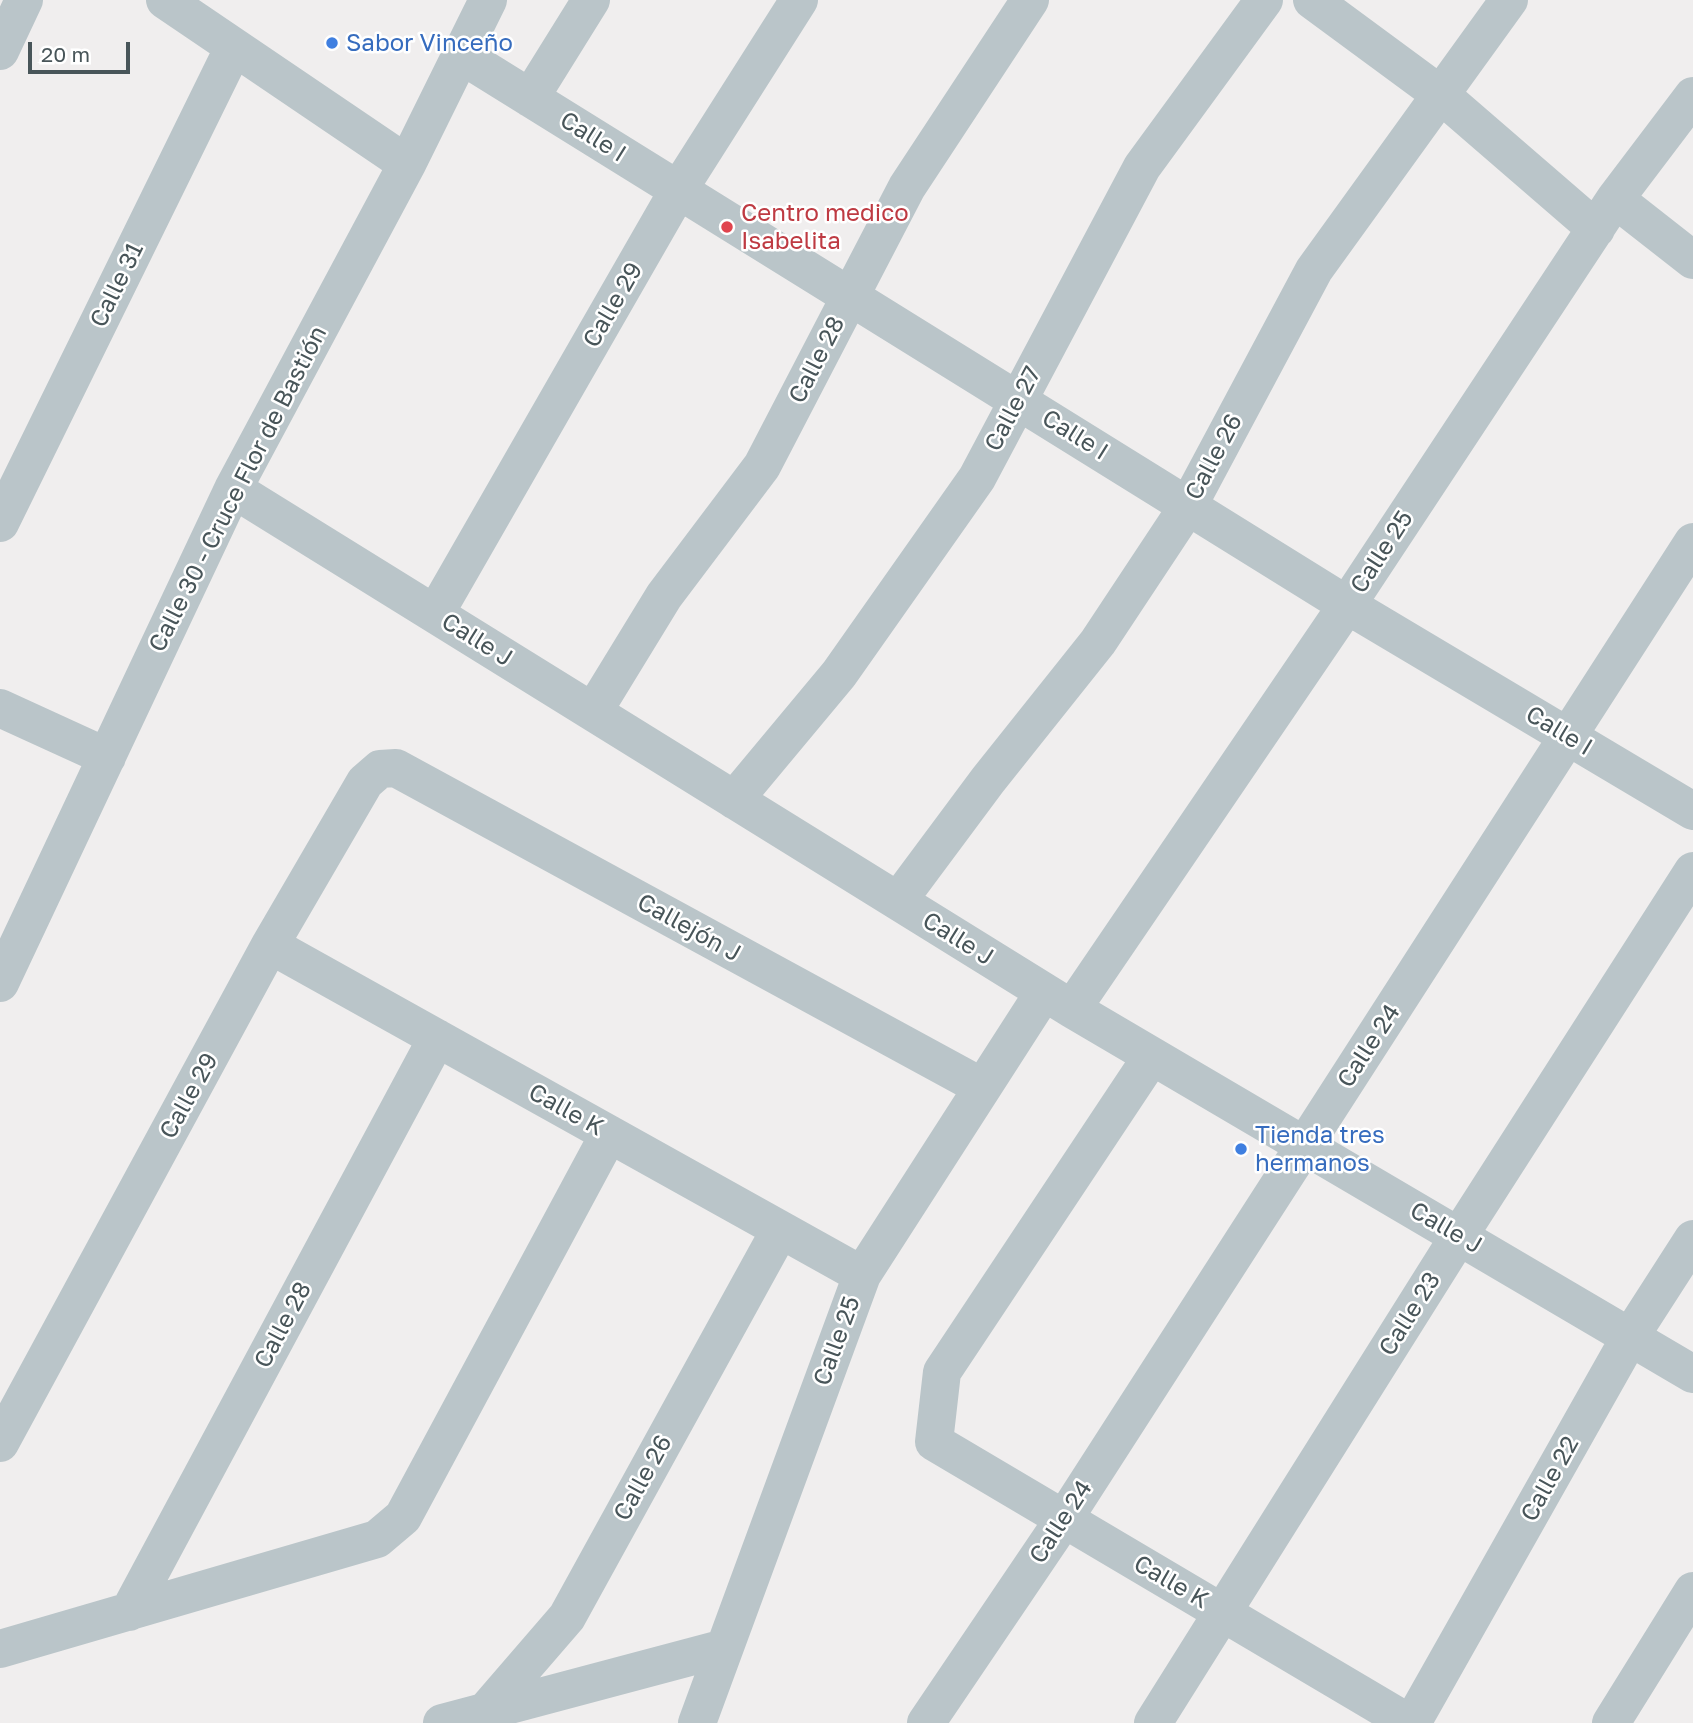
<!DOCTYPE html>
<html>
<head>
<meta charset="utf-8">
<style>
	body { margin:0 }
	#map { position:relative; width:1693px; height:1723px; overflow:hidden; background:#f0eeee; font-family:"Golos Text",sans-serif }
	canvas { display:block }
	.scale { position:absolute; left:28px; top:42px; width:102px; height:32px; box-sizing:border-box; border:4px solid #485559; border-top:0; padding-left:9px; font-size:21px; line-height:24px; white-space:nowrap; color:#485559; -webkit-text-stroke:5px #fff; paint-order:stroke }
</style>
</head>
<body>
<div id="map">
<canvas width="1693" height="1723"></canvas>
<div class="scale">20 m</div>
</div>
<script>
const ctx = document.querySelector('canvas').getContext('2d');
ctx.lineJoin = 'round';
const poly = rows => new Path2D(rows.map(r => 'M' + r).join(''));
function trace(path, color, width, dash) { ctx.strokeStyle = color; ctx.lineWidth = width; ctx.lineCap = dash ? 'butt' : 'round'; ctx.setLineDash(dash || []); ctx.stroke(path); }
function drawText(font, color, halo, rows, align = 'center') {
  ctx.font = font + ' "Golos Text",sans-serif'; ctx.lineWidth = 5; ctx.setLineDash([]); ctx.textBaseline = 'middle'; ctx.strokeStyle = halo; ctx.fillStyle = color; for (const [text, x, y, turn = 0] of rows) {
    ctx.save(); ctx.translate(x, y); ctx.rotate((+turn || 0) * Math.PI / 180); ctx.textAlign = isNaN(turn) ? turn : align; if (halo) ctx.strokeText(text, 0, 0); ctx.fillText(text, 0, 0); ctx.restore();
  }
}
trace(poly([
	[165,0,407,164],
	[1312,0,1441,95,1596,229],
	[0,51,24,0],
	[461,55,1347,605,1693,811],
	[530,98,591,0],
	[1615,199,1693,260],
	[233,489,1072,1009,1693,1374],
	[0,523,234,47],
	[435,614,679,189,799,0],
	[0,708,107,757],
	[593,712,664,596,762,466,907,187,1030,0],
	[734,800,839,674,977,478,1142,167,1264,0],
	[898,901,988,780,1098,642,1188,506,1314,270,1509,0],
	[270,945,862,1275],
	[0,983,233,489,407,164,488,0],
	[1072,1009,1347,605,1615,199,1693,96],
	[1152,1056,942,1372,934,1442,1409,1723],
	[0,1443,270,945,365,782,380,769,396,768,982,1087],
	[129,1612,437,1038],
	[0,1649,377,1539,403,1517,609,1134],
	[485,1712,567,1617,780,1230],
	[442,1723,724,1648],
	[697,1723,862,1275,1044,992],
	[926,1723,1064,1519,1693,542],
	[1153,1723,1459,1236,1693,871],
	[1412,1723,1630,1337,1693,1239],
	[1611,1723,1693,1591]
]), '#bac5c9', 38);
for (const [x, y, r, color] of [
	[332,43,7,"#3f7fe0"],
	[727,227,7,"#e0444e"],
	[1241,1149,7,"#3f7fe0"]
]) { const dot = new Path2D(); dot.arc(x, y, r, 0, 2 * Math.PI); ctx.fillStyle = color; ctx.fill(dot); trace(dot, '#fff', 2.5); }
drawText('24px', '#366cbe', '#fff', [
	["Sabor Vinceño",346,43],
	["Tienda tres",1255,1135],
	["hermanos",1255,1163]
], 'left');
drawText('24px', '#485559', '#fff', [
	["Calle I",593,137,32],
	["Calle 31",117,285,-64],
	["Calle 29",613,305,-60],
	["Calle 28",817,360,-63],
	["Calle 27",1013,409,-62],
	["Calle I",1075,435,32],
	["Calle 26",1214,457,-62],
	["Calle 30 - Cruce Flor de Bastión",238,489,-63],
	["Calle 25",1382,552,-57],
	["Calle J",477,640,32],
	["Calle I",1559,731,31],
	["Callejón J",689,928,29],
	["Calle J",958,939,32],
	["Calle 24",1369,1046,-57],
	["Calle 29",189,1096,-61],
	["Calle K",566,1110,29],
	["Calle J",1446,1228,30],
	["Calle 23",1410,1314,-58],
	["Calle 28",283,1325,-62],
	["Calle 25",837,1341,-70],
	["Calle 26",643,1478,-61],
	["Calle 22",1550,1479,-61],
	["Calle 24",1061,1522,-57],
	["Calle K",1171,1582,30]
]);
drawText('24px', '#be3a42', '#fff', [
	["Centro medico",741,213],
	["Isabelita",741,241]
], 'left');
</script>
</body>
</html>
